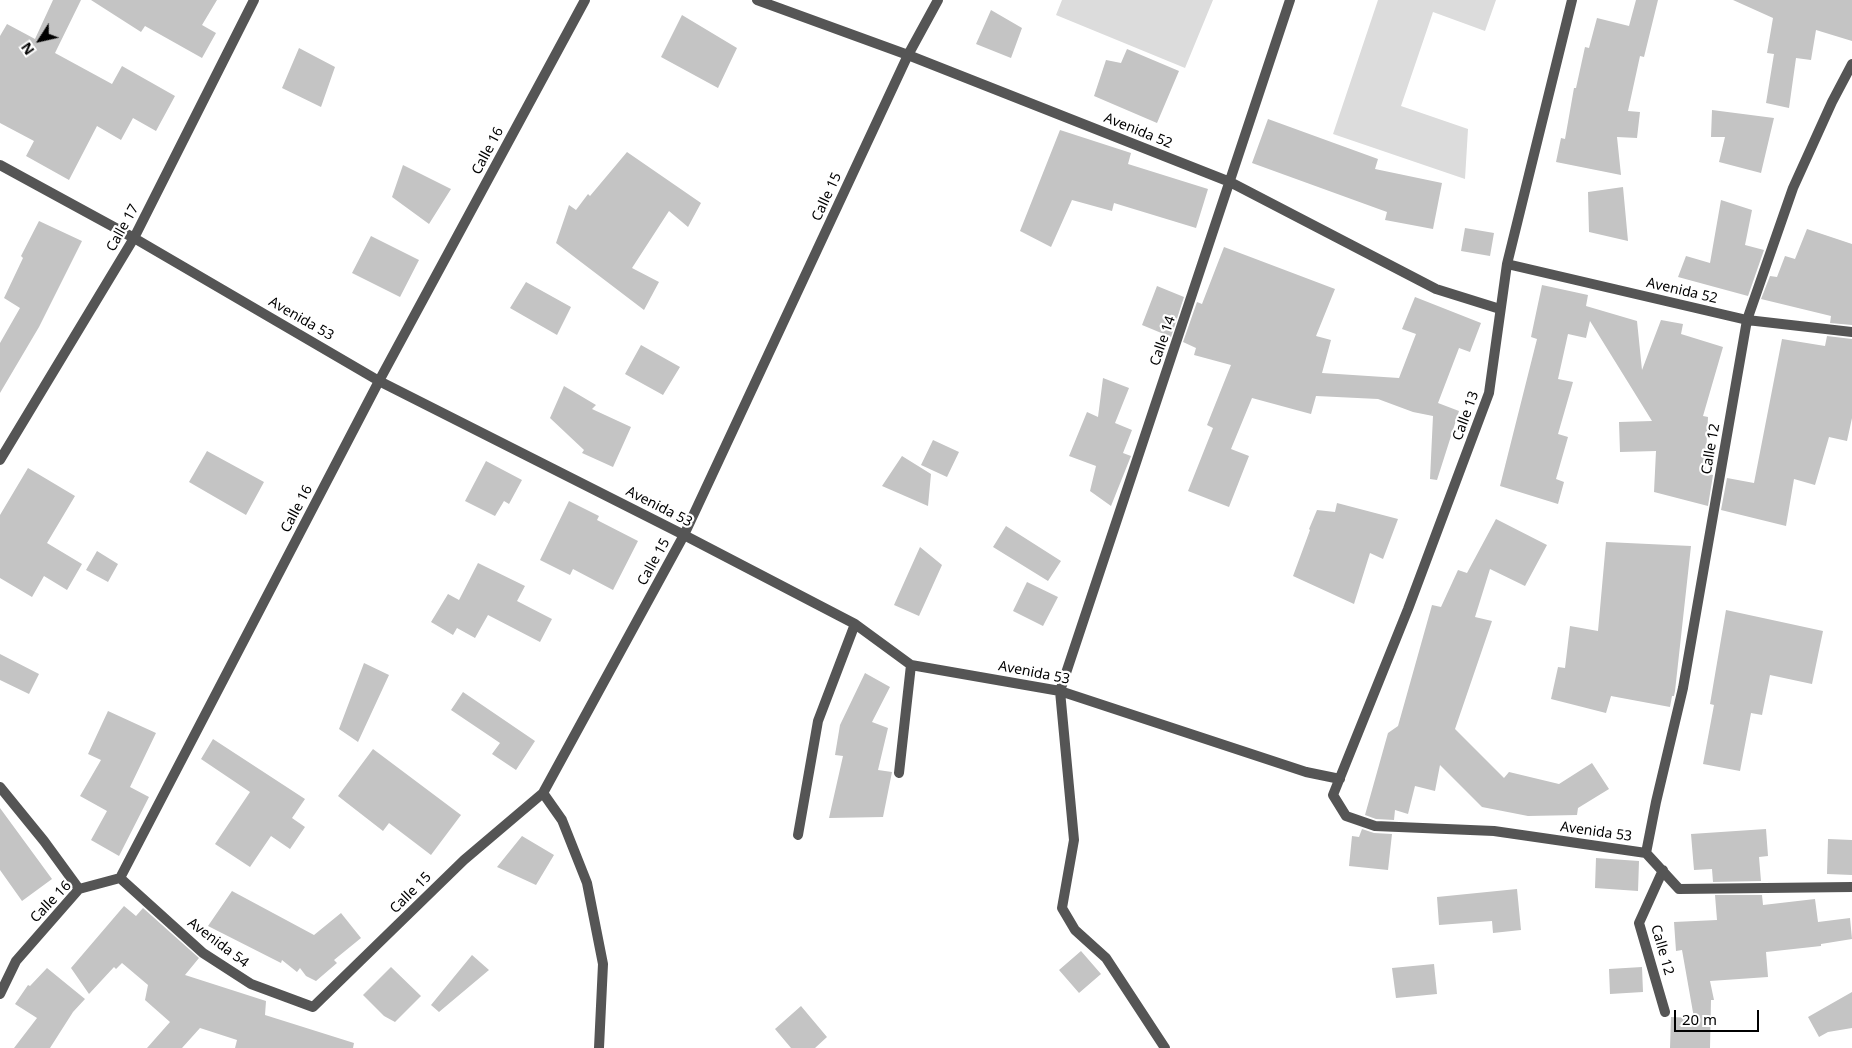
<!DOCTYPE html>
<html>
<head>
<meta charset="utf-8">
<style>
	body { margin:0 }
	#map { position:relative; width:1852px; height:1048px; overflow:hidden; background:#fff; font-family:"Noto Sans",sans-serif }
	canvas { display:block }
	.north { position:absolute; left:15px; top:15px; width:50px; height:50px; -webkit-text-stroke:4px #fff; paint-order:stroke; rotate:235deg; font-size:14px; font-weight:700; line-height:20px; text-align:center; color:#000 }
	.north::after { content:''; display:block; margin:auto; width:18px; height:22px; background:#000; clip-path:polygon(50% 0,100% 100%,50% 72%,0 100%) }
	.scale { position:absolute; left:1674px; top:1010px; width:85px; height:22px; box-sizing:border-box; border:2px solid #000; border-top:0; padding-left:6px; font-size:15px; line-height:18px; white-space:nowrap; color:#000; -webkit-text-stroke:4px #fff; paint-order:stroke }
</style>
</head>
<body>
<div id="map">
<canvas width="1852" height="1048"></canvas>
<div class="north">N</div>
<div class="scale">20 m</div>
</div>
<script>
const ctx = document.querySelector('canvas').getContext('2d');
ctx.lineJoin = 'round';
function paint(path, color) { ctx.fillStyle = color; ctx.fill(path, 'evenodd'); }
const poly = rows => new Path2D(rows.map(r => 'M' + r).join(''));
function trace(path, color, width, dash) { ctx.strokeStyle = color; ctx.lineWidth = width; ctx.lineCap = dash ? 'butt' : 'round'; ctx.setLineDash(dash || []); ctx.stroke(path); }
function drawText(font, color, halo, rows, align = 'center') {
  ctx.font = font + ' "Noto Sans",sans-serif'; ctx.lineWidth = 4.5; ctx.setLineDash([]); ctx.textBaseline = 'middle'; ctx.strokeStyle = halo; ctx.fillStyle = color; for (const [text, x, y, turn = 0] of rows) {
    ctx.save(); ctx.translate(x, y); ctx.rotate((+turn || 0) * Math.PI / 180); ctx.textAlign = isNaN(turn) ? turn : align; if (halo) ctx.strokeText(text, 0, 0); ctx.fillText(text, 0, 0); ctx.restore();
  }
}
paint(poly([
	[1062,0,1213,0,1185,68,1056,15],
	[1378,0,1496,0,1485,31,1433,12,1401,106,1468,129,1465,179,1333,134]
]), '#dcdcdc');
paint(poly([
	[53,0,81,0,55,53,112,84,122,66,175,96,156,131,133,118,121,140,97,126,69,180,26,156,34,141,0,123,0,36,7,24,35,39],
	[91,0,217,0,202,25,216,33,202,58,145,26,141,32],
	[1636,0,1658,0,1644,57,1640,56,1628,111,1640,112,1637,138,1617,137,1621,175,1556,162,1561,138,1565,139,1574,88,1576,88,1585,47,1589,48,1597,18,1629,26],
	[1733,0,1852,0,1852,41,1816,30,1811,60,1796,58,1789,108,1766,103,1774,54,1767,53,1773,18],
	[991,10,1022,28,1011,58,976,44],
	[682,15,737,48,718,88,661,57],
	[299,48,335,67,321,107,282,88],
	[1127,49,1179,71,1157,123,1094,96,1106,60,1121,63],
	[1712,110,1774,118,1761,173,1719,162,1725,137,1711,137],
	[1268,119,1378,159,1375,169,1442,183,1433,229,1385,220,1387,212,1252,163],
	[1060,130,1131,153,1128,164,1208,189,1196,228,1114,203,1112,211,1072,200,1051,247,1020,231],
	[627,152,701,203,688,227,669,211,632,268,659,282,644,310,556,243,569,205,576,210,588,194,590,196],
	[403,165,451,189,429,224,392,197],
	[1623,187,1628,241,1589,232,1588,192],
	[1721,200,1752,210,1745,245,1764,250,1748,296,1678,277,1686,256,1710,263],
	[39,221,82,241,39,327,0,393,0,343,20,308,4,298,23,258,21,256],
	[1465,228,1494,233,1490,256,1461,251],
	[1807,229,1852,244,1852,325,1830,323,1831,316,1761,299,1770,276,1777,277,1785,256,1795,259],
	[371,236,419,260,400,297,352,273],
	[1224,247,1335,289,1316,336,1331,340,1322,373,1399,378,1416,334,1402,329,1415,297,1481,323,1470,352,1459,348,1438,403,1459,411,1437,480,1430,479,1433,416,1413,412,1378,399,1316,396,1311,414,1252,398,1231,449,1249,456,1229,507,1188,491,1213,428,1207,425,1231,365,1194,355,1196,348,1183,342,1197,302,1202,304],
	[526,282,571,307,557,335,510,308],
	[1542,285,1588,295,1586,306,1637,321,1642,370,1661,320,1683,324,1681,334,1723,347,1703,416,1708,417,1705,473,1713,475,1708,506,1654,492,1656,451,1620,452,1619,422,1652,421,1590,321,1586,338,1568,334,1558,379,1573,382,1558,434,1568,437,1556,479,1564,482,1558,504,1500,486,1537,339,1531,337],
	[1157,286,1184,297,1171,337,1142,325],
	[1827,336,1852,339,1852,418,1847,441,1829,437,1815,485,1794,479,1786,526,1721,510,1727,478,1754,483,1782,339,1825,346],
	[641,345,680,367,663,395,625,374],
	[1103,378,1129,388,1115,423,1132,430,1123,453,1131,456,1111,506,1090,491,1096,466,1069,456,1087,412,1098,417],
	[564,386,596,405,592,409,631,427,613,467,582,453,584,450,550,418],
	[933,440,959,452,947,477,921,465],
	[207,451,264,482,246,515,189,482],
	[902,456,931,474,928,506,882,486],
	[486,461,522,480,509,504,504,501,495,516,465,501],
	[28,468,75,496,47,543,82,564,67,590,44,576,32,597,0,578,0,515],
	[569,501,599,516,597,520,638,541,613,590,573,569,570,575,540,560],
	[1337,503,1398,519,1383,559,1370,553,1354,604,1293,576,1310,530,1309,529,1317,510,1335,512],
	[1496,519,1547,545,1525,586,1490,569,1475,617,1492,621,1455,729,1504,778,1509,772,1559,784,1592,763,1609,789,1578,808,1577,815,1528,816,1482,807,1440,765,1435,791,1415,786,1408,814,1395,810,1394,820,1376,819,1365,815,1388,733,1398,726,1432,605,1441,607,1458,570,1467,573],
	[1006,526,1061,561,1048,581,993,547],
	[1606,542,1691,546,1675,691,1674,696,1672,696,1670,707,1611,696,1606,713,1551,699,1558,667,1565,668,1570,626,1598,631],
	[920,547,942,565,919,616,894,605],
	[97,551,118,564,108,582,86,570],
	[478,563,525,586,517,601,552,619,540,642,488,615,475,638,457,628,453,635,431,622,448,594,459,600],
	[1027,582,1058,597,1043,626,1013,611],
	[1726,610,1823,631,1812,684,1770,675,1762,715,1751,713,1740,771,1703,764,1714,705,1710,704],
	[0,654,39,674,29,694,0,680],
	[364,663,389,675,358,742,339,729],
	[865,673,890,687,872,722,888,728,878,770,892,772,883,817,829,818,843,756,835,755,840,725],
	[463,692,535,741,516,770,492,754,500,743,451,710],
	[108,711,156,733,130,787,149,797,119,856,91,840,107,811,80,796,101,760,88,754],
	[213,739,305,799,292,818,305,827,290,849,271,836,250,867,215,844,250,792,201,759],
	[373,749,461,815,431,855,389,823,383,831,338,796],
	[0,808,52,879,22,901,0,870],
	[1362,829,1374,833,1392,834,1388,870,1349,866,1352,836,1359,837],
	[1766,829,1768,856,1759,857,1761,881,1713,882,1712,869,1694,870,1691,834],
	[522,836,554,855,536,885,497,867],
	[1828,839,1852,840,1852,875,1827,874],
	[1596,858,1639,861,1638,891,1595,888],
	[1517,889,1521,930,1493,933,1492,921,1439,925,1437,897],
	[232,891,314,935,341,913,361,938,334,960,337,963,316,981,306,976,300,968,297,972,282,960,281,963,208,926],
	[1715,895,1762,895,1763,905,1815,899,1818,922,1850,918,1852,939,1821,944,1821,946,1766,952,1768,977,1710,981,1714,1000,1711,1000,1710,1048,1670,1048,1671,1017,1694,1018,1682,950,1676,951,1674,922,1717,920],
	[124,906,136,916,143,908,199,958,185,975,266,1001,265,1015,354,1043,353,1048,235,1048,237,1040,200,1028,182,1048,147,1048,170,1022,145,1000,148,985,122,963,116,969,114,967,89,994,71,968],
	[1081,951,1101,974,1079,993,1059,970],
	[472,955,489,970,439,1012,431,1005],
	[1434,964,1437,994,1396,998,1392,968],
	[391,967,421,996,395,1022,384,1016,363,995],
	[1642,967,1643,992,1610,994,1609,969],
	[47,968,85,999,73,1012,50,1048,14,1048,37,1018,15,1004,28,985,30,986],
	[1852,992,1852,1028,1828,1032,1819,1037,1808,1017],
	[801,1006,827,1037,815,1048,791,1048,775,1029]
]), '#c4c4c4');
trace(poly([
	[757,0,908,55,1230,182,1436,289,1500,309],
	[1572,0,1507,264,1489,393,1408,609,1333,795,1346,816,1375,826,1494,831,1646,853,1679,889,1852,887],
	[0,165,134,238,379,381,684,535,855,624,911,665,1060,691,1306,772,1340,779],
	[1507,264,1747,320,1852,332],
	[0,460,134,238,254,0],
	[899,773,911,665],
	[0,787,44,841,79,889],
	[543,793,562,820,587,883,603,964,599,1048],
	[798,835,818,721,855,624],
	[1646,853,1656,802,1683,688,1747,320,1793,188,1832,102,1852,64],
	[1663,870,1639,923,1665,1012],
	[120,878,203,953,251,984,313,1007,464,860,543,793,684,535,908,55,938,0],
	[0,994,16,961,79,889,120,878,379,381,585,0],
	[1165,1048,1106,958,1075,930,1062,908,1074,840,1060,691,1290,0]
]), '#555', 10);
drawText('14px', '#000', '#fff', [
	["Avenida 52",1138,131,22],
	["Calle 16",488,151,-62],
	["Calle 15",827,197,-65],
	["Calle 17",123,228,-61],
	["Avenida 52",1682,291,13],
	["Avenida 53",301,319,30],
	["Calle 14",1163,341,-71],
	["Calle 13",1466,416,-70],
	["Calle 12",1711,449,-80],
	["Avenida 53",659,507,27],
	["Calle 16",297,509,-62],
	["Calle 15",654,562,-61],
	["Avenida 53",1034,673,11],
	["Avenida 53",1596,832,8],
	["Calle 15",411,893,-45],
	["Calle 16",51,902,-46],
	["Avenida 54",218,943,37],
	["Calle 12",1662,950,74]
]);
</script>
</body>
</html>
